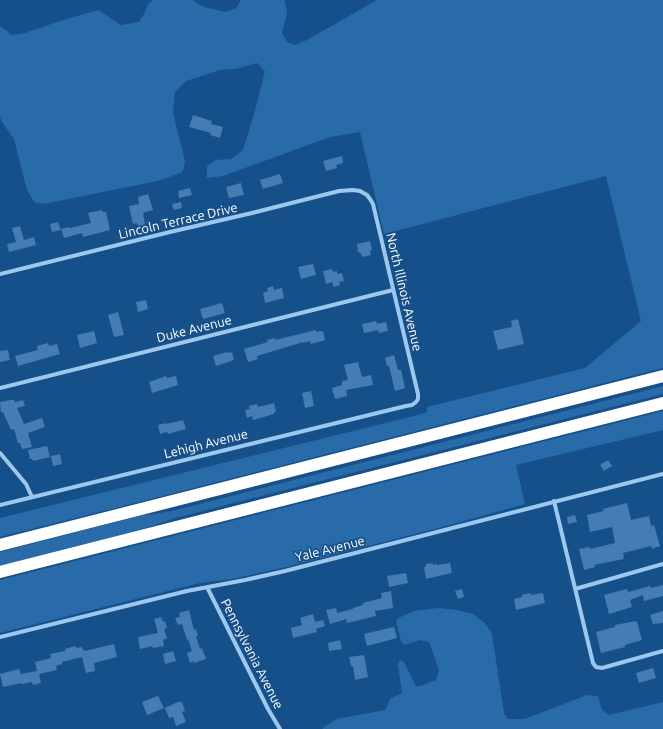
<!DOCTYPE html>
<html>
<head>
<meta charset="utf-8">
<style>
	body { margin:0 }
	canvas { display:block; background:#16508a }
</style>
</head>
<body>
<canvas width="663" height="729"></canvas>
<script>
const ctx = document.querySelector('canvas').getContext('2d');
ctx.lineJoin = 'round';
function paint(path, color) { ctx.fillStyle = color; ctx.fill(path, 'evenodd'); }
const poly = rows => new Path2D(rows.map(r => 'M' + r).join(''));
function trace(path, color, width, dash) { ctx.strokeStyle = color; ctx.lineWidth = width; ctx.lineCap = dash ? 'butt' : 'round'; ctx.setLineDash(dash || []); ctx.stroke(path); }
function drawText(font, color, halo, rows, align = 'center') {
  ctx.font = font + ' Ubuntu,sans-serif'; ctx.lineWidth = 3.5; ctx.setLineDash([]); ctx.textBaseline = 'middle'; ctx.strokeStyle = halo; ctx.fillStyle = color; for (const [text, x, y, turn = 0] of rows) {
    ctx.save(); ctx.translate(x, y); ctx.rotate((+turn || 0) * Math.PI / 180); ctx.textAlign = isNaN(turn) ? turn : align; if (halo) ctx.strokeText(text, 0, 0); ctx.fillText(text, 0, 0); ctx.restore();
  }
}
paint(poly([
	[153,0,192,0,204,7,226,12,236,8,241,0,285,0,287,14,282,33,287,42,295,45,307,40,377,0,663,0,663,368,139,502,0,537,0,518,418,415,427,412,427,407,585,368,641,321,606,176,384,234,360,132,330,137,223,176,207,178,207,166,216,160,231,159,243,150,255,111,265,71,257,63,235,69,220,70,186,81,175,92,173,113,185,161,184,168,181,173,157,181,44,204,34,202,27,190,14,139,2,122,0,116,0,26,12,35,25,33,57,22,98,10,121,25,139,22,144,14,148,4],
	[663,386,663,394,175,518,143,529,0,566,0,552,139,516,172,511],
	[663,411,663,430,516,465,525,504,446,526,286,567,232,579,200,583,0,633,0,580],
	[438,608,457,610,473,614,485,623,492,634,504,713,508,719,525,719,587,695,598,696,602,710,609,715,663,702,663,729,322,729,325,726,337,719,385,710,391,698,402,693,398,664,400,660,404,662,416,686,420,686,436,680,439,670,429,642,420,640,404,645,401,641,396,621,398,618,415,611]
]), '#296aa8');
paint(poly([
	[193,115,212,121,211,124,223,127,220,138,210,135,211,133,189,127],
	[342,156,343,163,336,165,337,168,326,171,323,161],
	[280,174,283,183,263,189,260,180],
	[241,183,244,195,229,198,226,187],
	[190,188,192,195,179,198,178,191],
	[148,194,153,210,143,213,145,225,138,226,137,223,133,224,129,206,139,204,138,197],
	[181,202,182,208,174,210,172,204],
	[102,210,103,212,106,212,110,230,83,237,82,233,64,238,61,229,69,227,70,228,91,223,88,213],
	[58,222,61,230,52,232,50,224],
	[20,226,24,240,34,237,36,245,9,252,7,244,16,242,12,228],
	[370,241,372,250,370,250,371,255,362,257,360,252,358,253,357,244],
	[313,264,316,275,301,279,298,267],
	[332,269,333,272,337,271,337,274,342,273,344,281,339,282,340,285,334,287,332,282,326,284,323,271],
	[273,286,274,290,282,288,284,298,265,303,263,293,268,291,267,288],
	[146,300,148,309,138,312,136,302],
	[222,303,225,313,203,319,200,309],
	[118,312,124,335,114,337,108,315],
	[518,319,524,344,498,350,493,331,512,327,511,321],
	[376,321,377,324,386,322,388,331,379,333,378,330,364,333,362,324],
	[316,330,316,332,323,331,325,340,311,344,310,341,303,343,303,342,257,356,258,359,248,362,244,349,268,342,267,340,275,338,275,340],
	[94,331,97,343,80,348,77,335],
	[48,343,49,346,57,344,60,354,18,366,15,356,38,350,37,346],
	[8,350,10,360,0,362,0,351],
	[227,352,227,353,232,352,234,360,216,366,213,356],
	[394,355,398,370,401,370,405,388,395,391,389,366,387,366,385,358],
	[358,362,362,377,371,375,373,385,346,390,347,396,335,399,332,388,342,385,342,381,348,380,344,365],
	[166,376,167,378,176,376,178,385,152,393,149,382],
	[311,391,314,406,305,408,302,393],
	[10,400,14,400,15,402,23,400,25,406,17,408,24,424,42,418,45,427,28,433,32,447,22,449,20,443,18,443,14,429,11,430,3,412,1,412,0,402],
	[274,403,276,412,274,412,274,414,253,420,252,416,247,418,245,410,250,409,249,406,257,404,258,407],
	[183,420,186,429,168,434,167,432,160,434,158,425,166,423,166,424],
	[47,446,50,457,33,461,32,459,30,459,28,450],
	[60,454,62,464,53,466,51,456],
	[608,460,612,466,604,471,600,465],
	[627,503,631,520,649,516,651,526,654,525,660,546,652,549,651,546,623,553,624,559,594,565,595,567,584,570,579,549,590,547,590,549,615,543,612,527,590,532,587,515,604,511,603,509],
	[575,515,577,522,568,524,567,517],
	[433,563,433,565,437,564,437,565,450,563,452,573,426,579,424,567,426,567,426,564],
	[406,573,408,583,389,587,387,576],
	[663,585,663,596,644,601,643,595,630,600,632,607,609,614,604,595,627,589,628,592,650,586,651,588],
	[462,589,464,597,458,599,455,591],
	[391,591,393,608,375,611,376,616,347,623,346,619,330,624,326,610,336,608,337,613,353,609,353,608,363,605,363,603,382,598,381,593],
	[531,593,531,595,543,593,545,603,516,610,514,599,522,597,522,595],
	[189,610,194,630,196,629,198,636,196,636,200,649,202,648,206,659,194,663,194,661,190,663,187,653,192,651,188,639,187,640,182,624,178,625,175,618,180,617,179,613],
	[663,611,663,623,653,624,650,615],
	[313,614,315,622,323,620,325,626,316,629,317,632,293,638,291,628,302,625,300,618],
	[161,617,163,622,165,621,167,628,164,629,167,638,163,640,164,646,153,648,152,646,140,649,138,637,158,633,154,619],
	[636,621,636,622,637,622,642,640,625,645,625,647,601,653,596,632,615,627,615,625],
	[394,627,397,638,367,646,364,634],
	[340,640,342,649,329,651,328,643],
	[114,644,117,657,94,663,95,671,86,673,82,657,62,662,62,664,56,666,57,670,39,674,41,683,33,685,32,682,22,684,21,683,3,687,0,674,19,669,21,674,37,671,35,662,51,658,50,654,65,651,65,649,75,646,76,648,82,647,83,650,84,650,85,651],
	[173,651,176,661,165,664,163,654],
	[364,655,368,677,355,680,353,666,351,666,349,657],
	[653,668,656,678,639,683,636,673],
	[158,696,164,708,147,715,142,702],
	[178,702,182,702,185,711,182,712,186,722,176,726,173,717,169,718,165,708]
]), '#447cb4');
trace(poly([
	[0,274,170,232,252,213,339,191,353,190,360,191,367,195,370,199,373,204,418,394,418,399,416,402,412,405,406,406,0,505],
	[0,388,393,290],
	[0,453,26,484,32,497],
	[554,501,593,663,596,667,602,668,663,651],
	[207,587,268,709,280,729],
	[575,589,663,564],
	[0,637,187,591,245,580,285,571,663,474]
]), '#9ec7ee', 4);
trace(poly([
	[0,545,663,376],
	[0,572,663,403]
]), '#fff', 12);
drawText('13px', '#fff', '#16508a', [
	["Lincoln Terrace Drive",178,221,-13],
	["North Illinois Avenue",404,292,77],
	["Duke Avenue",194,329,-14],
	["Lehigh Avenue",206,444,-14],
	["Yale Avenue",330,549,-14],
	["Pennsylvania Avenue",252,654,63]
]);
</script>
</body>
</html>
